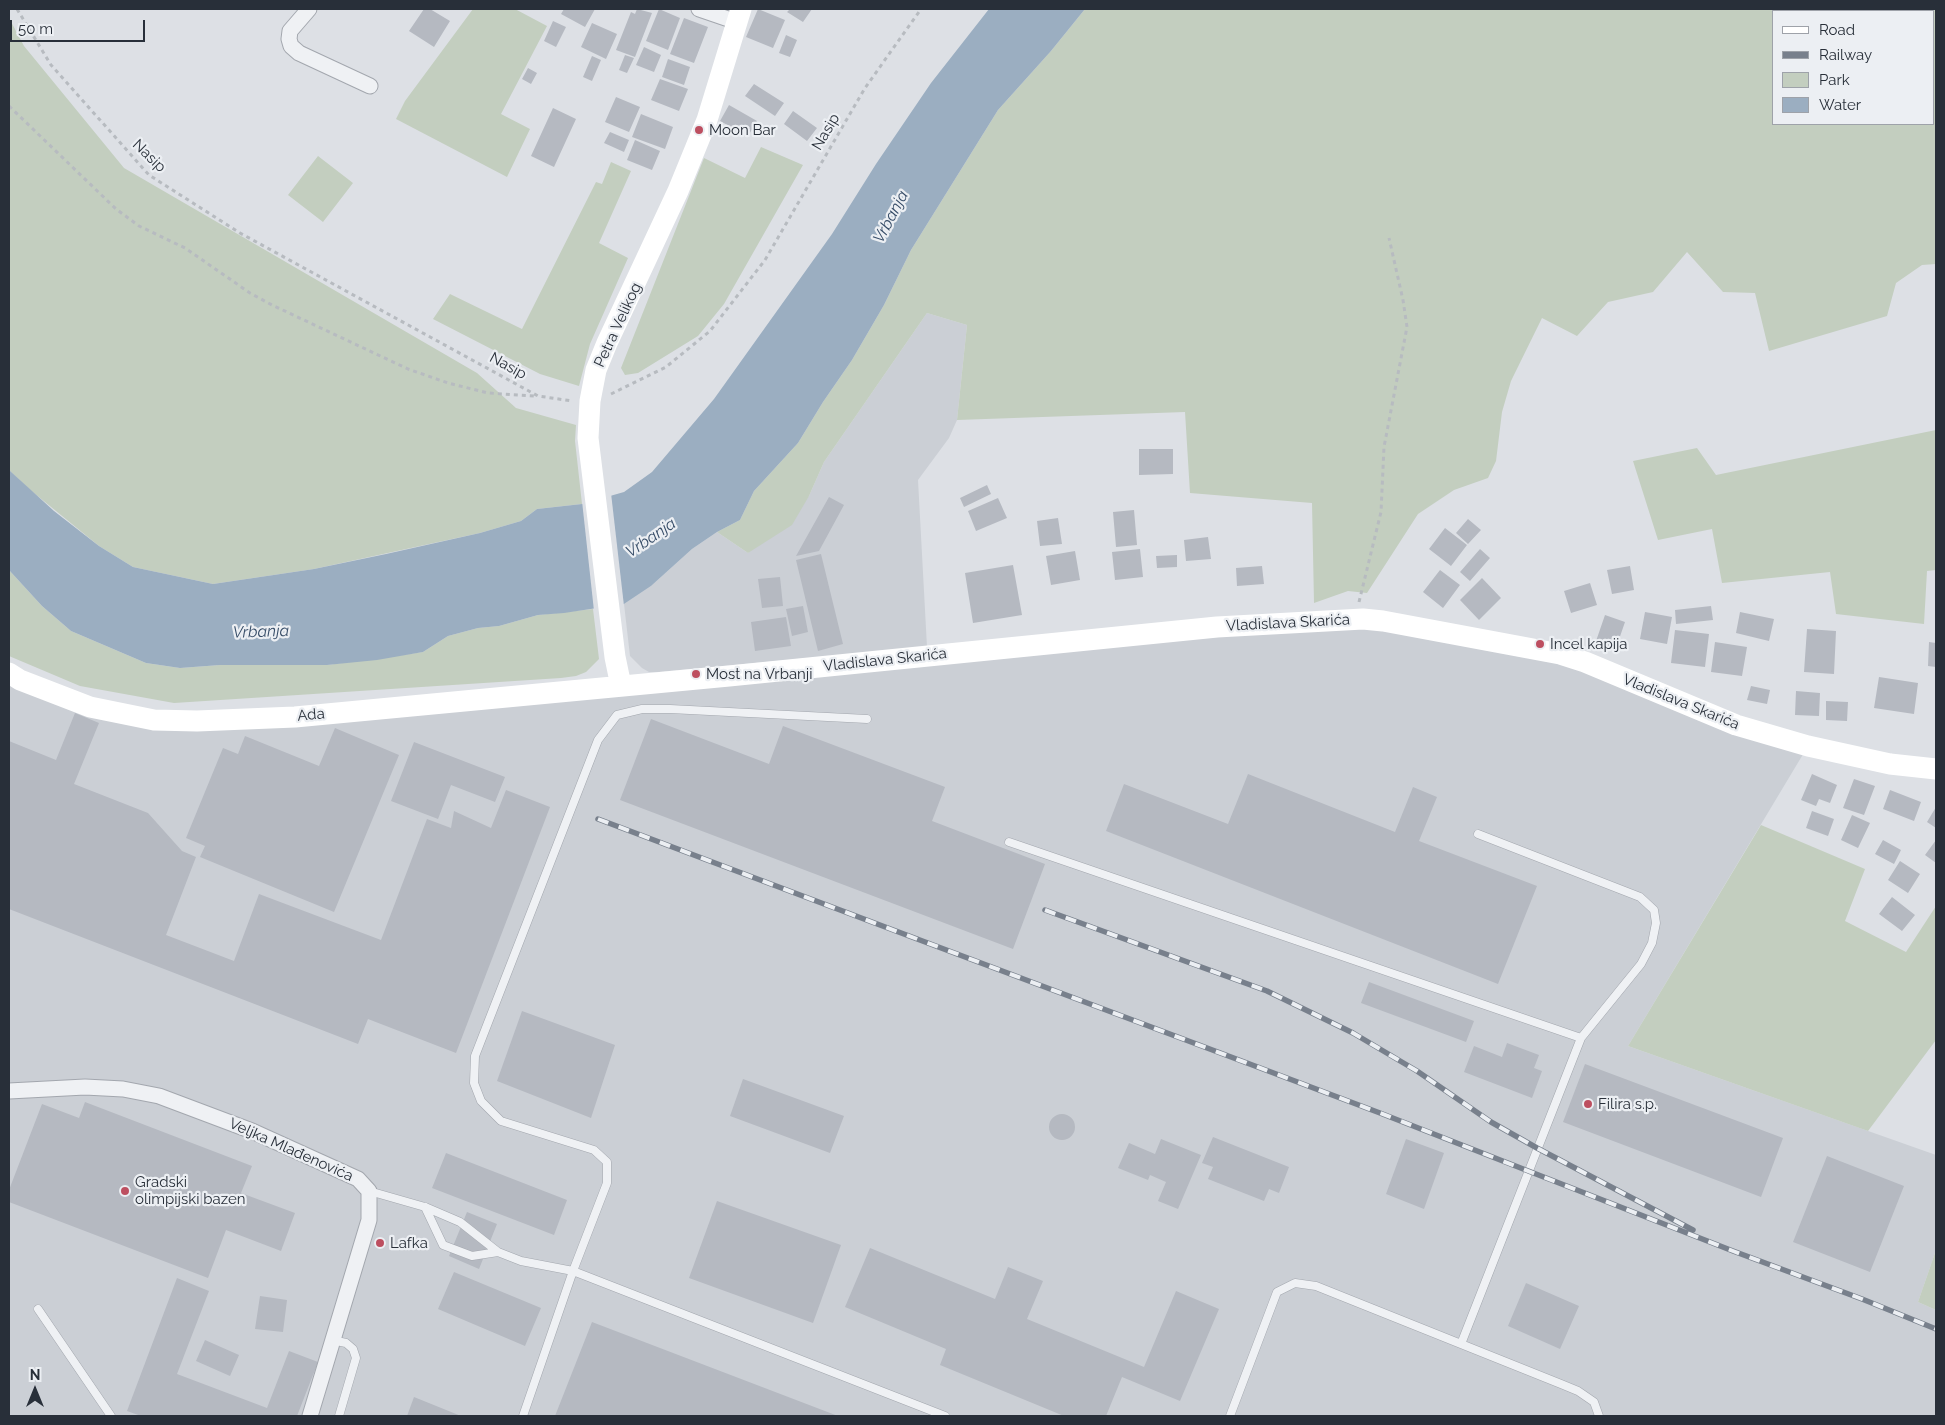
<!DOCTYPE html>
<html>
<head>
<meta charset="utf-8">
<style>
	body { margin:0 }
	#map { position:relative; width:1945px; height:1425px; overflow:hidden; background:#dde0e5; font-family:Raleway,sans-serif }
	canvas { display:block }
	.frame { position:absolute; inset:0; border:10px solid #282f39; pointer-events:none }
	.legend { position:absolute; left:1772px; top:10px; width:162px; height:115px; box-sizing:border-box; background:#eceff3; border:1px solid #9ea2a9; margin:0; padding:6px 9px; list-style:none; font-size:15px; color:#282f39 }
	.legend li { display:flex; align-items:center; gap:10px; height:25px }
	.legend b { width:25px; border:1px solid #9ea2a9 }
	.north { position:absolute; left:10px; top:1365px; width:50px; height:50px; -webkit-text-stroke:4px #eceff3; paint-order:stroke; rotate:0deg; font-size:14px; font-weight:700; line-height:20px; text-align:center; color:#282f39 }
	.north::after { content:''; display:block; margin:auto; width:18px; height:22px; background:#282f39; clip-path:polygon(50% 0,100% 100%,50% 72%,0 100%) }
	.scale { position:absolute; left:10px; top:20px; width:135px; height:22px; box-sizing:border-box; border:2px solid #282f39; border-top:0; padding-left:6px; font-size:15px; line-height:18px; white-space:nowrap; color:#282f39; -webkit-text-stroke:4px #eceff3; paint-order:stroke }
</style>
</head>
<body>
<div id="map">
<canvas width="1945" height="1425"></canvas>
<div class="frame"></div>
<ul class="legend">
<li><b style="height:6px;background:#fff"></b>Road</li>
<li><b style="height:6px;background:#78808c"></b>Railway</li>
<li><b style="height:14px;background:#c3cebf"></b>Park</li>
<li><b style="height:14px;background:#9baec1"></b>Water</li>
</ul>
<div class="north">N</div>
<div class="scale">50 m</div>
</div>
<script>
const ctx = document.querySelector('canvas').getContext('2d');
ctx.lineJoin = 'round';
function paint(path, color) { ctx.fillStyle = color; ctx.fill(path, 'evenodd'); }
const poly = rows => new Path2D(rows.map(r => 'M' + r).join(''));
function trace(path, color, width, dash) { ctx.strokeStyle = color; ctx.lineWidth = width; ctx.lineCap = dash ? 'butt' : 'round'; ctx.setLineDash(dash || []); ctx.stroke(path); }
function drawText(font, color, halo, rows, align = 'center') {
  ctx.font = font + ' Raleway,sans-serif'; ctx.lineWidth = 4.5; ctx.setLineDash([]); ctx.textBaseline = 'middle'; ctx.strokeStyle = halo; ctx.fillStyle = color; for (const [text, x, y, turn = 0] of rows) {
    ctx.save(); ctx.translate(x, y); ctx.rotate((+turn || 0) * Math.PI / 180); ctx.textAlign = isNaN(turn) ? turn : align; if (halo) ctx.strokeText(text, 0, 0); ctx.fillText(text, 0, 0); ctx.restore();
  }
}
paint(poly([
	[927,313,967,325,957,420,949,438,918,480,927,647,658,672,649,672,642,668,630,656,624,604,651,586,692,549,717,532,748,553,809,496,824,462],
	[1341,619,1560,654,1808,746,1628,1046,1936,1155,1936,1250,1918,1302,1936,1310,1936,1416,9,1416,9,673,154,720]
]), '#cbcfd5');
paint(poly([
	[473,9,515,9,547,26,501,114,530,129,507,177,396,119,405,101],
	[1085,9,1936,9,1936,264,1922,265,1896,283,1887,316,1769,351,1755,293,1723,292,1687,252,1653,292,1608,302,1577,336,1542,318,1511,381,1502,412,1496,461,1488,478,1454,490,1418,514,1367,593,1348,591,1314,603,1312,503,1190,493,1185,412,957,420,967,325,927,313,824,462,809,496,792,525,748,553,717,532,740,520,754,491,798,443,823,402,852,360,884,305,911,250,998,110,1051,51],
	[1774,11,1934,11,1934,124,1774,124],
	[9,18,24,46,124,168,477,373,516,408,576,425,575,441,582,504,537,509,521,521,480,533,314,569,213,584,133,567,99,546,29,489,9,470],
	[761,147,803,165,724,304,698,336,638,373,625,375,621,368,704,158,745,178],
	[318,156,353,183,323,222,288,195],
	[611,162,631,171,599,243,628,258,590,344,579,386,540,374,433,319,450,294,522,329,596,182,602,184],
	[1936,430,1936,570,1927,571,1924,624,1836,614,1830,572,1722,583,1712,529,1658,540,1633,461,1697,448,1716,475],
	[9,570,42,606,71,631,146,663,180,668,220,665,327,665,402,655,423,652,448,636,478,628,499,626,538,615,593,609,599,659,586,672,576,676,561,678,174,703,80,686,9,656],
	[1761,825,1865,869,1845,921,1906,952,1936,906,1936,1040,1868,1131,1628,1046],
	[1936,1250,1936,1310,1918,1302]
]), '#c3cebf');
paint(poly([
	[989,9,1085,9,1051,51,998,110,911,250,884,305,852,360,823,402,798,443,754,491,740,520,717,532,692,549,651,586,624,604,564,613,538,615,499,626,478,628,448,636,423,652,377,660,327,665,220,665,180,668,146,663,71,631,42,606,9,570,9,470,54,511,99,546,133,567,213,584,314,569,386,554,480,533,521,521,537,509,582,504,624,492,652,472,714,399,832,234,876,164,931,83]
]), '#9baec1');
paint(poly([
	[611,493,624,606,594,611,582,501]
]), '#dde0e5');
paint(poly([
	[424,9,430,9,450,21,434,47,409,31],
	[564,9,595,9,585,27,561,14],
	[637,9,652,13,635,57,616,50,631,12,635,14],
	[659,9,680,18,668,50,646,41],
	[758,9,785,20,773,48,746,37],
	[790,9,812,9,803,22,787,12],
	[684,18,708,27,694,63,670,54],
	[553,21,566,27,556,47,544,41],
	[592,23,617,34,606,59,581,47],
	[786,35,797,40,790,57,779,53],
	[644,47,661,55,654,72,636,65],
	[625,55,634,58,627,73,619,70],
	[592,56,601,60,592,81,583,77],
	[668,59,690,67,684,85,662,77],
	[528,68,537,73,531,84,522,79],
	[660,79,688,89,679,111,651,100],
	[754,84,784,103,775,116,745,96],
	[616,97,640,107,629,132,605,122],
	[729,105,757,121,748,136,720,121],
	[553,108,576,119,554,167,531,156],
	[793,111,817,128,807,141,784,124],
	[641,114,673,127,665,149,632,137],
	[610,132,629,140,624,152,604,143],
	[635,140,660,151,652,170,627,160],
	[1139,449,1173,449,1173,474,1139,475],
	[987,485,991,494,964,507,960,498],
	[829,497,844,505,819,551,796,556],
	[998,498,1007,518,976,531,968,511],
	[1134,510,1137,545,1116,547,1113,512],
	[1058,518,1062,544,1040,546,1037,521],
	[1468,519,1481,530,1468,544,1456,533],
	[1445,528,1467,545,1451,566,1429,549],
	[1208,537,1211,559,1186,561,1184,540],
	[1140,549,1143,577,1115,580,1112,552],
	[1480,549,1490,558,1470,581,1460,572],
	[1075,551,1080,580,1051,585,1046,556],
	[821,554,843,644,818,651,796,560],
	[1177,555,1177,567,1157,568,1156,556],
	[1013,565,1022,615,973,623,965,573],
	[1262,566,1264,584,1237,586,1236,568],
	[1630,566,1634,590,1612,594,1607,570],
	[1440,570,1460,585,1443,608,1423,592],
	[780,577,783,606,762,608,758,579],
	[1482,578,1501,598,1479,620,1460,600],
	[1590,583,1597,605,1571,613,1564,591],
	[803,606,808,632,792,636,786,609],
	[1711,606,1713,620,1676,624,1675,610],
	[1645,612,1672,617,1667,644,1640,639],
	[1740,612,1774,619,1769,641,1736,633],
	[1605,615,1625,622,1615,651,1595,644],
	[786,617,791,646,755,651,751,622],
	[1807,629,1836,631,1834,674,1804,672],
	[1675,630,1709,634,1705,667,1671,663],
	[1715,642,1747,647,1742,676,1711,672],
	[1929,642,1936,643,1936,667,1928,666],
	[1879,677,1918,683,1914,714,1874,708],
	[1751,686,1770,690,1767,704,1747,700],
	[1796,691,1820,693,1819,716,1795,715],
	[1826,701,1848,702,1847,721,1826,720],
	[75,713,99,723,74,784,148,813,182,851,196,857,166,935,234,961,259,894,381,940,427,819,451,828,454,811,491,828,506,790,550,807,456,1053,368,1019,358,1044,9,909,9,741,56,760],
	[651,719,769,764,783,726,945,787,932,821,1045,864,1013,949,620,800],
	[335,728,399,755,334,912,200,857,205,846,186,838,223,748,238,754,245,736,319,766],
	[414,742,505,777,495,802,451,785,438,819,391,801],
	[1248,774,1395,832,1413,787,1437,797,1419,841,1537,886,1498,984,1106,831,1124,784,1228,824],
	[1812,774,1837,785,1830,803,1819,799,1816,806,1801,800],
	[1854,779,1875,786,1864,815,1843,808],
	[1890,790,1921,802,1914,821,1883,809],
	[1936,807,1936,828,1927,822],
	[1812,811,1834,819,1828,836,1806,828],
	[1852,815,1870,823,1858,848,1841,840],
	[1883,840,1901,850,1894,864,1875,854],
	[1936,840,1936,863,1925,855],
	[1900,861,1920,874,1908,893,1888,880],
	[1892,897,1915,915,1902,931,1879,914],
	[1369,982,1474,1021,1466,1042,1361,1003],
	[522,1011,615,1045,591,1118,497,1081],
	[1507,1043,1539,1055,1534,1068,1542,1071,1532,1098,1464,1072,1474,1046,1502,1057],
	[1585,1064,1783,1138,1761,1197,1563,1122],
	[743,1079,844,1116,830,1153,730,1116],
	[85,1102,252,1166,241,1193,295,1213,281,1251,226,1230,208,1278,9,1202,9,1190,42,1104,79,1118],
	'1049 1127a13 13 0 1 1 26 0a13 13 0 1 1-26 0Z',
	[1213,1137,1289,1167,1279,1193,1269,1189,1264,1201,1208,1179,1213,1167,1202,1163],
	[1161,1139,1201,1155,1178,1209,1158,1201,1166,1182,1150,1175,1148,1180,1118,1168,1129,1143,1155,1154],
	[1406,1139,1444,1153,1424,1209,1386,1194],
	[446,1153,567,1200,554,1235,432,1188],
	[1827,1156,1904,1186,1870,1272,1793,1242],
	[717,1201,841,1245,813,1323,689,1278],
	[467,1212,497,1224,479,1269,449,1256],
	[870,1248,995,1299,1008,1267,1043,1281,1027,1319,1144,1367,1176,1291,1219,1309,1180,1401,1122,1377,1106,1416,1064,1416,940,1365,946,1349,845,1307],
	[454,1272,541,1308,525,1346,438,1309],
	[177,1278,209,1291,177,1374,267,1408,289,1351,318,1362,297,1416,141,1416,127,1411],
	[1526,1283,1579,1306,1560,1349,1508,1326],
	[260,1296,287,1300,283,1332,255,1329],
	[592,1322,838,1416,555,1416],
	[205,1340,239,1355,230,1376,196,1361],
	[414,1397,461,1416,407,1416]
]), '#b5b9c1');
const lane = poly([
	[1478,834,1640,897,1654,910,1656,923,1652,943,1641,964,1581,1038],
	[1009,842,1581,1038,1461,1344],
	[369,1191,425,1207,460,1222,498,1252,521,1261,573,1271,945,1416],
	[425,1207,443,1245,472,1256,498,1252],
	[38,1309,111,1416],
	[332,1340,346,1343,353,1349,356,1358,339,1416],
	[523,1416,573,1271,607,1183,607,1162,594,1150,501,1121,481,1101,474,1083,475,1056,598,740,617,715,642,709,670,709,867,719],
	[1230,1416,1277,1292,1295,1283,1316,1286,1561,1384,1578,1391,1594,1402,1599,1416]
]);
const street = poly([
	[309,9,290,31,289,39,291,46,299,53,370,86],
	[699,9,737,22],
	[9,1091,85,1087,123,1089,159,1096,252,1131,358,1179,369,1191,369,1220,310,1416]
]);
trace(lane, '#a3a7ae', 9);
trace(street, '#a3a7ae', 17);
trace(poly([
	[17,9,51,65,149,175,240,233,538,396,572,401],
	[9,106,116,209,139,226,185,248,250,293,272,305,408,369,448,383,488,393,535,396],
	[611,394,666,367,710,331,765,260,865,88,921,9],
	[1359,602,1381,512,1384,447,1407,327,1403,300,1389,238]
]), '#b7bbc0', 3, [4, 4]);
trace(lane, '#eff1f4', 8);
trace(street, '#eff1f4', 15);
trace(poly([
	[9,673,20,680,90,707,154,720,197,721,295,717,729,676,1217,627,1363,619,1383,621,1560,654,1585,662,1736,725,1808,746,1890,764,1936,769],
	[621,686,615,657,588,438,590,401,596,370,607,343,678,191,707,120,741,9]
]), '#fff', 21);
const rail = poly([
	[598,819,1380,1113,1733,1251,1862,1299,1936,1329],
	[1045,910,1267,991,1353,1033,1417,1071,1491,1122,1537,1148,1693,1230]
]);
trace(rail, '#78808c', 5.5);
trace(rail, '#eceff3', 4, [11]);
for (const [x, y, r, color] of [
	[699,130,5,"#bd4f60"],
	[1540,644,5,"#bd4f60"],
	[696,674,5,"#bd4f60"],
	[1588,1104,5,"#bd4f60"],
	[125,1191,5,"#bd4f60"],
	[380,1243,5,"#bd4f60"]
]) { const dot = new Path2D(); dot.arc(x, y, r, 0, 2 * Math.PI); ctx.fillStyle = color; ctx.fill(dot); trace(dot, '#eceff3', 2); }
drawText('15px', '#282f39', '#eceff3', [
	["Moon Bar",709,130],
	["Incel kapija",1550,644],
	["Most na Vrbanji",706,674],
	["Filira s.p.",1598,1104],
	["Gradski",135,1182],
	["olimpijski bazen",135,1199],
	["Lafka",390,1243]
], 'left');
drawText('15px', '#282f39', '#eceff3', [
	["Nasip",826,132,-60],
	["Nasip",149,156,44],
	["Petra Velikog",618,325,-65],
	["Nasip",508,366,29],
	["Vladislava Skarića",1288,623,-3],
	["Vladislava Skarića",885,660,-6],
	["Vladislava Skarića",1681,702,22],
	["Ada",311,715,-5],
	["Veljka Mlađenovića",291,1150,24]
]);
drawText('italic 16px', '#374d68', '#eceff3', [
	["Vrbanja",891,217,-62],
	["Vrbanja",651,538,-34],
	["Vrbanja",261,632,-2]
]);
</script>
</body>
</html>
